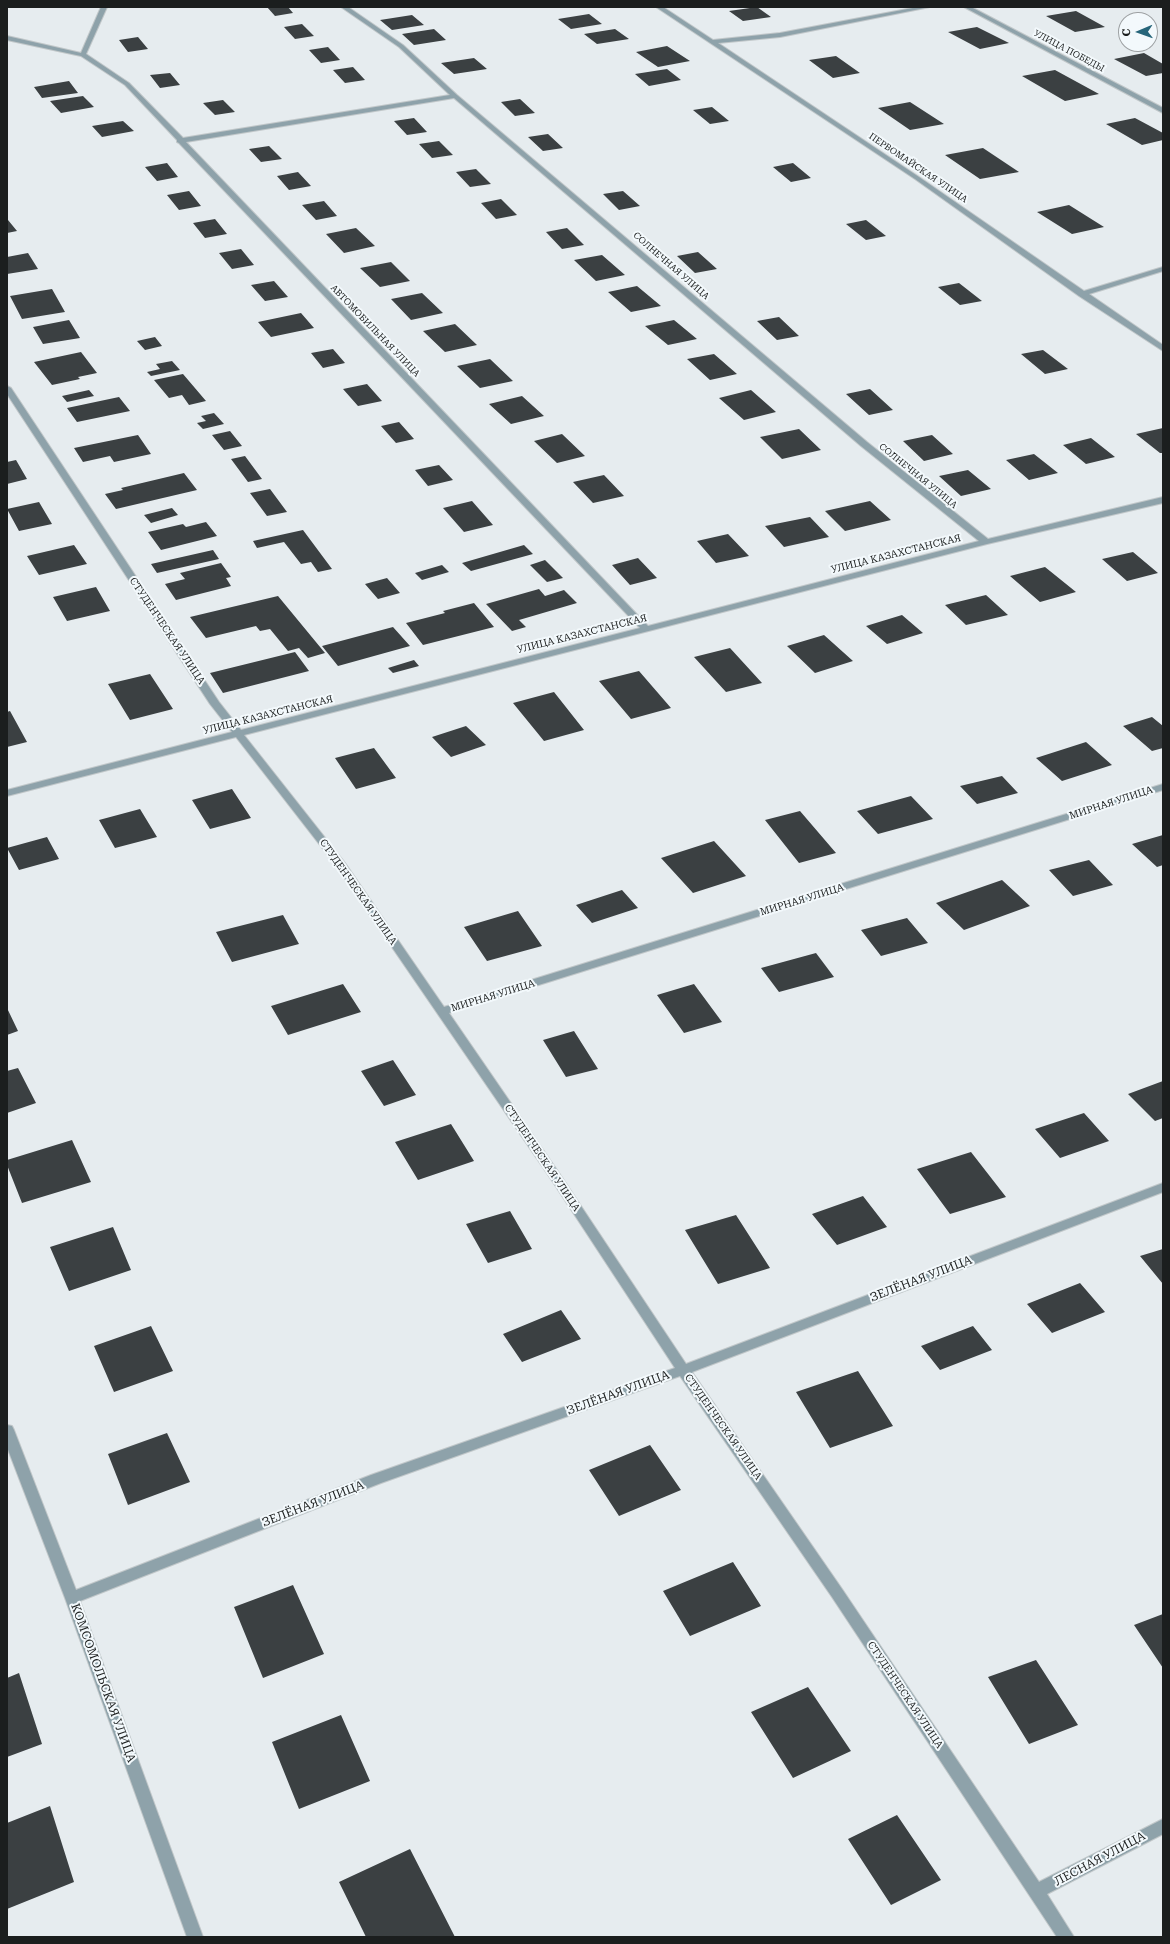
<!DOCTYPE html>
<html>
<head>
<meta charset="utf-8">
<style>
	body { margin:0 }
	#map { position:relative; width:1170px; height:1944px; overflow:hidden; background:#e6ecef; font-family:"Roboto Serif",serif }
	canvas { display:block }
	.frame { position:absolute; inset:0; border:8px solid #1b1e1e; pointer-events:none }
	.north { position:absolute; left:1118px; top:12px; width:40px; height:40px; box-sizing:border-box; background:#f3f9fc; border:1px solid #9da1a3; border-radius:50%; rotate:268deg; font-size:11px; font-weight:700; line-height:16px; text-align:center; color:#1b1e1e }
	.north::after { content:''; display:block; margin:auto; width:14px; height:18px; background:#26657a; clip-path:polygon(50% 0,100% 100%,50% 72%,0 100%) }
</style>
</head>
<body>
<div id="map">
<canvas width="1170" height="1944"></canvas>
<div class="frame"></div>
<div class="north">С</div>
</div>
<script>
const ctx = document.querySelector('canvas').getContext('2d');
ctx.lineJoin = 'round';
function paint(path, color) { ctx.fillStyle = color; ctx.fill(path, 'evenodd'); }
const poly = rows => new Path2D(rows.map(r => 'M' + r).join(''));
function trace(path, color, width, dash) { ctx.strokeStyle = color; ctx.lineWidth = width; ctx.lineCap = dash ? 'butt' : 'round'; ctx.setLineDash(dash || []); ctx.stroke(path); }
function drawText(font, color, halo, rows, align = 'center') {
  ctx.font = font + ' "Roboto Serif",serif'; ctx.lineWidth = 4; ctx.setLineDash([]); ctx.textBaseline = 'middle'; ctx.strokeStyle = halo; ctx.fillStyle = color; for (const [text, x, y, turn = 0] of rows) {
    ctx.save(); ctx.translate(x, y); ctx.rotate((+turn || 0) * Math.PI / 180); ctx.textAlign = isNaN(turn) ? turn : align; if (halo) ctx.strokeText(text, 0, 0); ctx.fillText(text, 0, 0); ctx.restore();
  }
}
paint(poly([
	[267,7,288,7,293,13,275,16],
	[757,7,771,17,743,21,729,11],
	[1076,11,1105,27,1075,32,1046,16],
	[589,14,602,24,571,29,558,19],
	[412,15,424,25,392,30,380,20],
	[302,24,314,36,295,39,284,27],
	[977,27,1009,43,980,49,948,32],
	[434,29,446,40,414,45,402,34],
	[615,29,629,39,597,44,584,34],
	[138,37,148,49,128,52,119,40],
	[667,46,690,61,658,67,636,52],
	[328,47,340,60,321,63,309,50],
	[1144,53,1163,64,1163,73,1146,76,1114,59],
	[836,56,860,73,833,78,809,60],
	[474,58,487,69,454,74,441,63],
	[353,67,365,80,345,83,333,70],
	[667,69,681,80,649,86,635,74],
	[1055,70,1099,94,1065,101,1022,76],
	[170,73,180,85,160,88,150,75],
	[69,81,78,93,42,98,34,87],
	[83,96,94,107,61,113,50,101],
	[520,99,535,113,515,116,501,102],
	[223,100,235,112,215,115,203,103],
	[910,102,944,124,910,130,878,108],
	[712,107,729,121,710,124,693,110],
	[414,118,427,132,407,135,394,121],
	[1135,118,1163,133,1163,140,1142,145,1106,124],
	[123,121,134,131,102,137,92,126],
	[548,134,563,148,543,151,528,137],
	[439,141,453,155,432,158,419,144],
	[269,146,282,159,261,162,249,149],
	[983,148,1019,172,980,179,945,155],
	[167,163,178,177,157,181,145,167],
	[793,163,811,178,791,182,773,167],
	[476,169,491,184,470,187,456,172],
	[298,172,311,186,289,190,277,176],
	[189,191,201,206,179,210,167,195],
	[623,191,640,206,619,210,603,194],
	[501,199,517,215,496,219,481,203],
	[324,201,337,216,316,220,302,205],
	[1069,205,1104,227,1072,234,1037,212],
	[215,219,227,234,205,238,193,223],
	[7,220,8,220,17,231,7,233],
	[866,220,886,236,866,240,846,224],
	[356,228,375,246,344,253,326,234],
	[567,228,584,245,562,249,546,232],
	[241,249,254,265,232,269,219,253],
	[698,252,717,269,695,273,677,256],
	[28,253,38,269,7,274,7,257],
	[602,255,625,275,596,281,574,260],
	[391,262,410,281,380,287,360,268],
	[274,281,288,297,265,301,251,285],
	[959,283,982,301,960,305,938,287],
	[637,286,661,306,631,312,608,292],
	[52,289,65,312,22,319,10,296],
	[422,293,443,313,411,320,391,299],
	[301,313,314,328,271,337,258,322],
	[779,317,799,336,777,340,757,321],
	[69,320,80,338,43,344,33,327],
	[674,320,697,339,668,345,645,326],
	[455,324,477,345,445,352,423,331],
	[155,337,162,346,145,350,137,341],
	[333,349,345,363,323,368,311,353],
	[1043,350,1068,369,1045,374,1021,354],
	[81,352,97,373,78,377,80,379,52,385,34,362],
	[714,354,737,374,710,380,687,359],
	[490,359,513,381,480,388,457,366],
	[172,361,180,370,151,376,147,372,160,369,156,364],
	[183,374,206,401,189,405,182,395,169,398,154,380],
	[367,384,382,401,358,406,343,389],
	[870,389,893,410,869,415,846,394],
	[89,390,94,396,67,402,62,396],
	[751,390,776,412,744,420,719,398],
	[522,396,544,416,511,424,489,404],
	[119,397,130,411,77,422,67,408],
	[214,413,224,424,203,429,197,423,206,421,201,416],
	[399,422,414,439,396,443,381,426],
	[1163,428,1163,453,1160,453,1136,434],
	[799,429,821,450,782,459,760,437],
	[230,431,242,446,224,450,212,435],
	[562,434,585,456,557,463,534,441],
	[138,435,151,454,114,462,110,456,83,462,74,448],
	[932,435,953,454,924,461,903,441],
	[1091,438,1115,457,1086,464,1063,445],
	[1034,454,1058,473,1029,480,1006,460],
	[245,456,262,479,248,482,231,459],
	[16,460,27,479,7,484,7,462],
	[439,465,453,480,428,486,415,470],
	[968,470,991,489,961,496,939,476],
	[184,473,197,490,116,509,105,494,123,490,121,488],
	[604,475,624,496,593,503,573,482],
	[270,489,287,512,267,516,250,493],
	[472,501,493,525,464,532,443,508],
	[870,501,891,520,845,531,825,511],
	[39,502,52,524,19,531,7,509],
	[172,508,178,515,151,523,144,515],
	[810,517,829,537,784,547,765,526],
	[206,522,217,536,161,550,148,532,183,524,186,527],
	[303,530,332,569,318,572,311,562,301,564,284,542,257,548,253,541],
	[728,534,749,556,716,563,697,541],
	[74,545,87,564,39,575,27,556],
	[524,545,533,554,471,571,462,563],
	[213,550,219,559,157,573,151,564],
	[1133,552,1158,573,1127,581,1102,559],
	[638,558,657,578,630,585,612,565],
	[545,560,563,578,547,582,530,565],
	[221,563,231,577,226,578,231,586,176,600,165,584,185,579,180,573],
	[442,565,449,572,422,580,415,573],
	[1045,567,1076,592,1040,602,1010,576],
	[387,578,400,593,378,599,365,584],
	[96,587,110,611,67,621,53,597],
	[539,589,545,596,564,590,577,603,519,620,526,627,512,631,486,604],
	[986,595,1008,615,966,625,945,605],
	[278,596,325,653,308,658,299,648,288,651,270,629,260,631,256,626,206,638,190,617],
	[474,603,494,627,423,645,406,623,445,613,443,611],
	[902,615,923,633,887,644,866,626],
	[393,627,410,646,338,666,322,646],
	[824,635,853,661,815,673,787,646],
	[730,648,762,683,726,692,694,657],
	[295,652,309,671,223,693,210,673],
	[414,660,419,666,393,673,388,668],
	[639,671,671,708,631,719,599,681],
	[150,674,173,709,130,720,108,684],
	[554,692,584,730,544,741,513,703],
	[10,711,27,742,7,747,7,712],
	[1152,717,1163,726,1163,748,1152,751,1123,726],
	[466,726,486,745,451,757,432,737],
	[1086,742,1112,765,1062,781,1036,758],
	[374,748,396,778,356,789,335,758],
	[1002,776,1018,793,977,804,960,786],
	[232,789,251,818,210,829,192,800],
	[911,796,933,819,878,834,857,811],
	[140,809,157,837,115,848,99,820],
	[800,811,836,853,799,863,765,820],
	[1163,835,1163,865,1157,867,1132,844],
	[47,837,59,859,19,870,7,848],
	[714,841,746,876,693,893,661,858],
	[1089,860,1113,885,1073,896,1049,870],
	[1002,880,1030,906,964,930,936,903],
	[622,890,638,908,592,923,576,905],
	[518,911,542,946,487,961,464,927],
	[283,915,299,944,232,962,216,932],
	[907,918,928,943,881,956,861,930],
	[816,953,834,977,779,992,761,968],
	[343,984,361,1012,288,1035,271,1006],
	[694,984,722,1022,684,1033,657,995],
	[7,1008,18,1031,7,1035],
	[574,1031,598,1069,566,1077,543,1040],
	[393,1060,416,1095,384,1106,361,1071],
	[18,1068,36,1103,7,1113,7,1071],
	[1163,1081,1163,1118,1155,1121,1128,1094],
	[1084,1113,1109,1141,1060,1158,1035,1129],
	[451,1124,474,1161,418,1180,395,1142],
	[72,1140,91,1182,22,1203,7,1165,7,1160],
	[971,1152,1006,1197,950,1214,917,1169],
	[863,1196,887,1227,837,1245,812,1214],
	[510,1211,532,1249,488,1263,466,1224],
	[736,1215,770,1268,718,1284,685,1230],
	[113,1227,131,1270,69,1291,50,1247],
	[1163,1249,1163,1284,1140,1256],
	[1080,1283,1105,1312,1052,1333,1027,1304],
	[561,1310,581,1339,522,1362,503,1334],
	[151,1326,173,1371,114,1392,94,1346],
	[973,1326,992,1350,940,1370,921,1346],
	[858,1371,893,1426,830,1448,796,1392],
	[167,1433,190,1482,128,1505,108,1454],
	[650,1445,681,1490,619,1516,589,1470],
	[733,1562,761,1606,690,1636,663,1591],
	[293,1585,324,1654,263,1678,234,1607],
	[1163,1614,1163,1668,1134,1625],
	[1036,1660,1078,1725,1029,1744,988,1677],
	[19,1673,42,1744,7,1757,7,1678],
	[808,1687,851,1751,793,1778,751,1712],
	[341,1715,370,1781,299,1809,272,1742],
	[50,1806,74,1882,7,1909,7,1823],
	[897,1815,941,1880,891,1905,848,1839],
	[410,1849,455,1937,366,1937,339,1882]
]), '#3b4042');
const minor = poly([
	[101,7,107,7,86,54,129,83,183,138,450,95,399,47,341,7,348,7,403,45,457,95,867,442,988,539,1163,497,1163,503,987,544,244,735,345,863,444,1007,1163,784,1163,790,449,1013,561,1176,686,1364,1163,1183,1163,1192,692,1372,842,1589,1039,1882,1163,1819,1163,1834,1047,1894,1074,1937,1057,1937,832,1597,680,1376,381,1483,80,1601,203,1937,187,1937,65,1598,7,1447,7,1425,12,1426,14,1430,76,1590,371,1475,675,1368,553,1182,337,867,236,737,7,796,7,790,232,732,210,704,7,394,7,386,11,388,219,702,241,730,640,628,179,143,177,142,177,140,125,85,81,56,7,40,7,36,81,53,101,7],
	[454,98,861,446,979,541,648,626,186,142,454,98],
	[656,7,663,7,713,40,780,33,918,7,930,7,780,37,718,43,919,177,1084,291,1163,267,1163,271,1089,294,1163,345,1163,351,1079,296,915,179,656,7],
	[964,7,971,7,1163,108,1163,113,964,7]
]);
trace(minor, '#c1c7c9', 2);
paint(minor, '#8ea2aa');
drawText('9px', '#1b1e1e', '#f3f9fc', [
	["УЛИЦА ПОБЕДЫ",1069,51,28],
	["ПЕРВОМАЙСКАЯ УЛИЦА",918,168,34],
	["СОЛНЕЧНАЯ УЛИЦА",671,266,41],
	["АВТОМОБИЛЬНАЯ УЛИЦА",375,331,46],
	["СОЛНЕЧНАЯ УЛИЦА",918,476,39]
]);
drawText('10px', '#1b1e1e', '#f3f9fc', [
	["УЛИЦА КАЗАХСТАНСКАЯ",896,554,-14],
	["СТУДЕНЧЕСКАЯ УЛИЦА",167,631,56],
	["УЛИЦА КАЗАХСТАНСКАЯ",582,634,-14],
	["УЛИЦА КАЗАХСТАНСКАЯ",268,715,-14],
	["МИРНАЯ УЛИЦА",1111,803,-18],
	["СТУДЕНЧЕСКАЯ УЛИЦА",358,892,55],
	["МИРНАЯ УЛИЦА",802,900,-17],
	["МИРНАЯ УЛИЦА",493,996,-17],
	["СТУДЕНЧЕСКАЯ УЛИЦА",542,1158,56],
	["СТУДЕНЧЕСКАЯ УЛИЦА",723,1427,55],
	["СТУДЕНЧЕСКАЯ УЛИЦА",905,1695,56]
]);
drawText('12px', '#1b1e1e', '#f3f9fc', [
	["ЗЕЛЁНАЯ УЛИЦА",921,1279,-21],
	["ЗЕЛЁНАЯ УЛИЦА",618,1393,-20],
	["ЗЕЛЁНАЯ УЛИЦА",313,1504,-21],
	["КОМСОМОЛЬСКАЯ УЛИЦА",103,1683,70],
	["ЛЕСНАЯ УЛИЦА",1100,1859,-28]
]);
</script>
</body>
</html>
